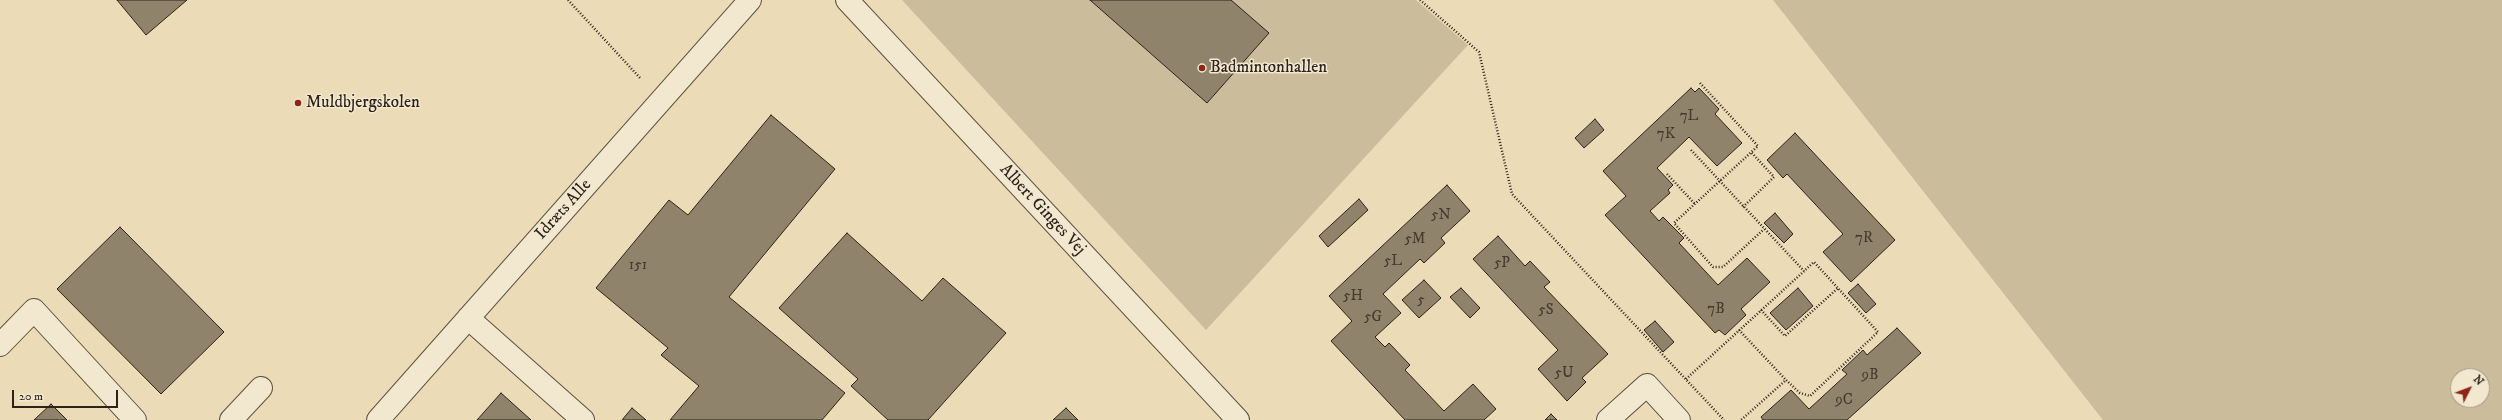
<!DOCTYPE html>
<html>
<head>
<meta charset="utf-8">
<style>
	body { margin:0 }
	#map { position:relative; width:2502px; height:420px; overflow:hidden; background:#ebdcb7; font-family:"IM FELL DW Pica",serif }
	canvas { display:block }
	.north { position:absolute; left:2450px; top:368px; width:40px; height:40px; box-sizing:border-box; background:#f2e8d0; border:1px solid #a39987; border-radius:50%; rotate:48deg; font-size:11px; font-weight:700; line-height:16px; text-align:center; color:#2d221a }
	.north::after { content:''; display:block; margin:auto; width:14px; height:18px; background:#8f2418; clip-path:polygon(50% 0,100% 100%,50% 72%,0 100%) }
	.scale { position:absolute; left:12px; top:390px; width:106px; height:18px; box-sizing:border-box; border:2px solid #2d221a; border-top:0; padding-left:5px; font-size:12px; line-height:14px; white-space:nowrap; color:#2d221a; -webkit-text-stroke:3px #f2e8d0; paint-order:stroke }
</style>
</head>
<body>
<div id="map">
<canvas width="2502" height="420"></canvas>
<div class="north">N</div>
<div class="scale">20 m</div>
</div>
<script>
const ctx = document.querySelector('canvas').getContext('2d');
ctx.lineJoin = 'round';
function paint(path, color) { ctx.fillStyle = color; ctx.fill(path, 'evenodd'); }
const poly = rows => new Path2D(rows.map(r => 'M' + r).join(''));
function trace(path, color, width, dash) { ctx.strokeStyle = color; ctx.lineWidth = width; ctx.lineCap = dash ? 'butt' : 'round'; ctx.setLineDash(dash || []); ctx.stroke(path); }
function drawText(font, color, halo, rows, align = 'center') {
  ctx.font = font + ' "IM FELL DW Pica",serif'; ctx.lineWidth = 3; ctx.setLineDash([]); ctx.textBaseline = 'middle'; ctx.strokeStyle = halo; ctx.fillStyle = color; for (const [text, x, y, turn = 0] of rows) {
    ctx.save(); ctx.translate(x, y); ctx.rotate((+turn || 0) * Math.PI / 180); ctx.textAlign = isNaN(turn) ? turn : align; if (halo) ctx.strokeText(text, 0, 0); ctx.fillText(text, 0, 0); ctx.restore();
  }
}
paint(poly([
	[902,0,1416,0,1468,45,1206,330],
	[1773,0,2502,0,2502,420,2103,420],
	[2458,376,2482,376,2482,400,2458,400]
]), '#cbbc9c');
const building = poly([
	[117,0,187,0,146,35,117,0],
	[1090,0,1231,0,1269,33,1207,103,1090,0],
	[1691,88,1695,92,1699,88,1719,109,1715,114,1742,143,1717,166,1689,137,1657,168,1673,185,1668,190,1670,193,1650,211,1659,221,1663,217,1684,238,1679,243,1718,285,1747,258,1770,282,1741,309,1746,315,1725,335,1719,330,1715,333,1605,215,1626,196,1603,171,1691,88],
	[771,115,835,169,729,297,845,393,822,420,670,420,699,386,661,355,668,348,596,288,669,200,688,215,771,115],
	[1595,119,1604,130,1584,148,1575,138,1595,119],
	[1795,133,1895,240,1851,282,1823,252,1843,234,1787,174,1783,178,1767,160,1795,133],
	[1447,185,1470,211,1441,238,1445,243,1424,263,1420,259,1383,294,1401,313,1375,337,1385,347,1389,343,1410,365,1405,370,1444,411,1473,384,1496,409,1484,420,1405,420,1331,341,1352,321,1329,296,1447,185],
	[1359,199,1368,210,1328,247,1319,236,1359,199],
	[1775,213,1793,234,1784,243,1764,223,1775,213],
	[120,227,224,332,161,394,57,289,120,227],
	[847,233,922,301,943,278,1006,333,928,420,888,420,851,386,858,379,779,308,847,233],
	[1498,236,1525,266,1530,261,1550,282,1544,287,1608,354,1582,378,1586,382,1567,401,1538,369,1558,350,1473,259,1498,236],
	[1424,280,1441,298,1419,318,1402,300,1424,280],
	[1858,284,1876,304,1866,313,1848,293,1858,284],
	[1461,288,1480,308,1470,318,1450,297,1461,288],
	[1798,288,1813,306,1786,330,1770,313,1798,288],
	[1655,321,1674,342,1663,352,1644,330,1655,321],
	[1897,328,1921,353,1847,420,1763,420,1761,417,1791,390,1809,409,1847,374,1842,370,1863,350,1867,355,1897,328],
	[501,393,531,420,477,420,501,393],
	[51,404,67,420,34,420,51,404],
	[632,408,646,420,622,420,632,408],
	[1066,408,1078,420,1053,420,1066,408],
	[1551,414,1557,420,1545,420,1551,414]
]);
paint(building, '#90836c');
trace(building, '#2d221a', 1);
const minor = poly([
	[847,0,1238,420],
	[468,318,583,420],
	[0,345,34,310,135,420],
	[231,420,261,388],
	[378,420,750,0],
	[1608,420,1647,385,1679,420]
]);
trace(minor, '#5c5041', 24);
trace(poly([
	[568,0,641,79],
	[1420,0,1479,52,1512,194,1724,420],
	[1700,83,1758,146,1674,223,1713,267,1723,267,1764,229],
	[1691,150,1804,271],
	[1667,174,1695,204],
	[1743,207,1774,177,1751,152],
	[1761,310,1785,336,1838,288],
	[1739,330,1786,380],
	[1686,379,1814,262,1878,332,1810,396,1800,393,1786,380,1741,420]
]), '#2d221a', 2.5, [1, 2]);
trace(minor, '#f2e8d0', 22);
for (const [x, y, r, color] of [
	[1202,68,4,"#8f2418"],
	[298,103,4,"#8f2418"]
]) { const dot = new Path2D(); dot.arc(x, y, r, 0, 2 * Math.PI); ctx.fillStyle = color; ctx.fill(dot); trace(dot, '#f2e8d0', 1.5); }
drawText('15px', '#463a2e', null, [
	["7L",1689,117],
	["7K",1666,135],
	["5N",1441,216],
	["7R",1864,239],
	["5M",1415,240],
	["5L",1393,262],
	["5P",1502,264],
	["151",638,266],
	["5H",1353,297],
	["5",1421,301],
	["7B",1716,310],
	["5S",1546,311],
	["5G",1373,318],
	["5U",1564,374],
	["9B",1870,376],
	["9C",1844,401]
]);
drawText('17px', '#2d221a', '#f2e8d0', [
	["Badmintonhallen",1210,68],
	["Muldbjergskolen",306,103]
], 'left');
drawText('17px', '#2d221a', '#f2e8d0', [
	["Idræts Alle",564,210,-48],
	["Albert Ginges Vej",1042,210,47]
]);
</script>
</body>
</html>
